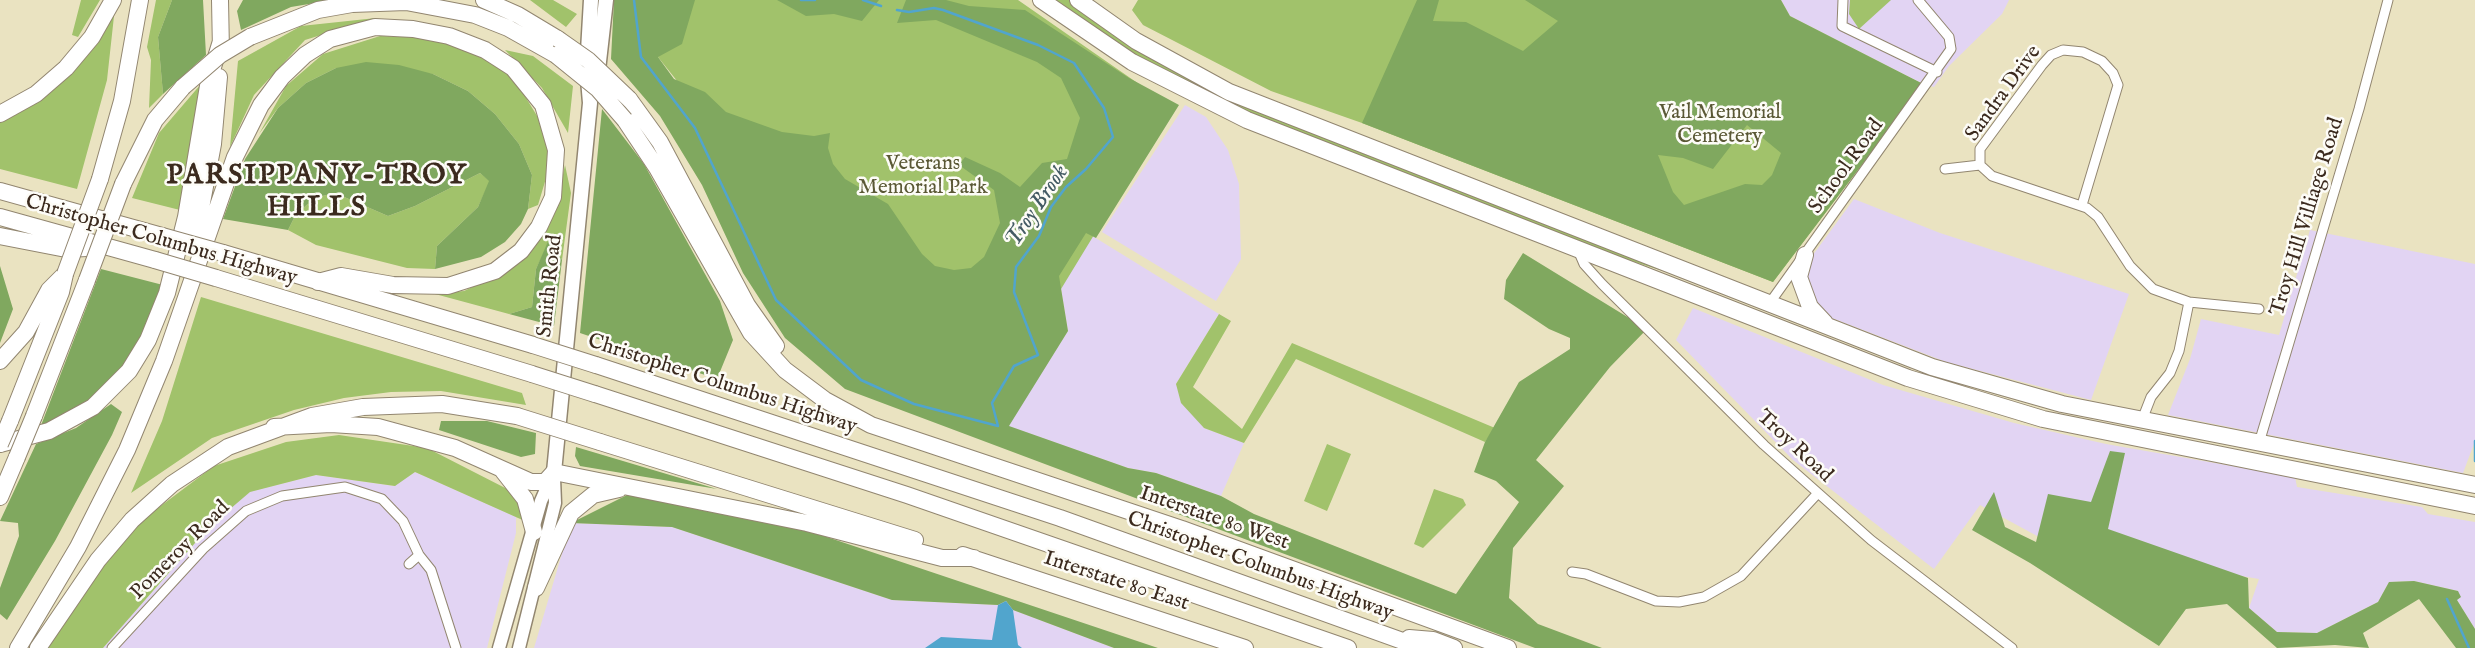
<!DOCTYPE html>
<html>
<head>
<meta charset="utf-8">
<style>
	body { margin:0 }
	canvas { display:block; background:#eae3c1 }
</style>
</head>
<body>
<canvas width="2475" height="648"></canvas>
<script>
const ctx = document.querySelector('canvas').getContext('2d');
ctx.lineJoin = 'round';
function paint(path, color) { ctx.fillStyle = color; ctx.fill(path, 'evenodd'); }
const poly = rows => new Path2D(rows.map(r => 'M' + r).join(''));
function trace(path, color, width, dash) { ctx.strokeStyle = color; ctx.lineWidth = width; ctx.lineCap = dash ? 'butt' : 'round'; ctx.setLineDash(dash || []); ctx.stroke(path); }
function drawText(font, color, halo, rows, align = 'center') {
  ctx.font = font + ' "IM FELL English",serif'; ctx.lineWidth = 5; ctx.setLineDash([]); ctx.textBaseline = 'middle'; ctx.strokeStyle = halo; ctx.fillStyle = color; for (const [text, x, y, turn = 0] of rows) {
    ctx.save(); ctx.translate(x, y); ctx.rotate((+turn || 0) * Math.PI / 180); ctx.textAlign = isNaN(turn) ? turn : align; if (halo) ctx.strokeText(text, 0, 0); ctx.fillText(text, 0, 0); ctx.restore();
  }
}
paint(poly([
	[1781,0,2009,0,2002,14,1949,66,1934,87,1923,84,1790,16],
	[1185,105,1206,117,1228,150,1239,184,1241,259,1216,301,1102,232],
	[1854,199,1940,233,2129,294,2091,400,1946,362,1824,315,1809,296,1804,280,1807,263],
	[2310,230,2475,264,2475,441,2463,473,2168,415,2190,359,2201,319,2279,335],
	[1086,232,1219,314,1176,384,1204,428,1244,443,1221,496,1156,473,1128,468,1008,426,1068,331,1059,276],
	[1693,308,1883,385,2014,423,2106,444,2295,477,2297,487,2422,507,2428,514,2475,522,2475,629,2457,600,2458,591,2414,581,2389,582,2378,602,2317,633,2277,632,2249,608,2259,579,2050,543,1980,505,1934,569,1793,460,1676,340],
	[415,472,516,517,516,533,487,648,103,648,209,527,249,492,316,475,394,486],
	[571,523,672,527,892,600,998,605,1006,601,1013,610,1114,648,534,648]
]), '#e2d4f3');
paint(poly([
	[81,0,100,0,78,37,72,35],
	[156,0,172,0,158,37,163,94,149,108,151,60,147,47],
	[530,0,553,0,577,14,566,27],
	[664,0,1018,0,1172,107,983,417,709,121,658,57],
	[1053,0,1072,0,1165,64,1692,280,1609,254,1275,124,1163,73,1103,37],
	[1138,0,1748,0,1923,84,1773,282,1362,123,1271,91,1143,25,1132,10],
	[1850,0,1891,0,1859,29,1849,14],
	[115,7,107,80,77,189,0,169,0,120,42,97],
	[376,18,305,40,254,95,230,147,238,61,301,26],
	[380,36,436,38,509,70,542,124,550,165,538,205,528,209,532,175,519,144,495,114,468,91,433,74,336,68,306,83,278,108,259,134,286,86,323,54],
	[505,50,533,56,573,86,568,133,542,88],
	[201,84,180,210,132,198,159,133],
	[565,165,571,193,562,260,551,238,536,269,532,307,509,314,435,294,464,291,494,277,542,234,555,212],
	[480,173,490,181,478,207,437,246,435,269,407,268,316,245,288,230,295,216,314,198,335,193,388,216,415,206],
	[201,297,522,393,526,405,441,391,391,392,344,398,294,410,212,438,131,493,162,421],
	[1219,314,1231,321,1193,387,1242,429,1292,343,1495,428,1485,442,1296,359,1244,443,1204,428,1181,403,1176,384],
	[339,435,427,448,513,492,527,522,415,472,395,486,316,475,250,492,209,527,103,648,47,648,118,538,214,466,286,442],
	[1327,444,1351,454,1327,511,1304,501],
	[1434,489,1463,499,1466,505,1423,548,1414,544]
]), '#a1c26b');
paint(poly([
	[172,0,203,0,206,55,163,94,158,37],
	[243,0,333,0,291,7,241,30,237,11],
	[614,0,695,0,682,44,658,57,674,79,705,92,726,112,782,132,814,136,830,133,828,148,833,164,845,179,888,204,922,254,935,266,954,270,971,268,984,257,1000,223,994,190,959,165,965,157,1000,173,1020,187,1042,163,1067,159,1080,118,1061,78,1037,62,936,20,897,23,906,0,946,0,969,6,1025,10,1129,78,1179,105,1096,238,1086,233,1059,276,1068,331,1009,426,1128,468,1156,473,1221,496,1254,514,1456,594,1519,502,1496,481,1474,472,1485,442,1519,382,1570,349,1570,338,1549,329,1504,299,1506,280,1523,253,1647,329,1610,367,1536,460,1564,486,1513,548,1509,598,1538,624,1602,648,1535,648,845,389,785,338,743,273,702,185,660,116,611,59],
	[777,0,879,0,862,21,834,14,806,16],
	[1417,0,1439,0,1433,21,1466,22,1523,51,1558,21,1525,0,1781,0,1790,16,1923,84,1773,282,1362,123],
	[1747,125,1781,153,1772,175,1762,185,1745,184,1684,205,1673,192,1658,155,1683,158,1713,169],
	[366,62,399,65,433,74,468,91,495,114,519,144,532,175,528,209,521,224,505,242,481,257,435,269,437,246,478,207,489,181,480,173,415,206,388,216,335,193,314,198,295,216,288,230,223,219,245,159,278,108,306,83,336,68],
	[602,109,644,164,720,301,733,340,717,379,580,333],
	[550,237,562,260,554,326,509,314,532,307,536,269],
	[0,266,13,309,0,343],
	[101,269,163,285,136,349,116,378,89,402,40,428],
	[111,404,122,412,112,435,55,541,7,620,0,614,0,588,19,536,18,523,0,521,36,444,76,428],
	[441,421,487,421,536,433,535,454,521,457,439,430],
	[576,447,717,489,580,466,575,456],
	[2110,451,2125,453,2108,529,2248,578,2249,608,2277,632,2317,633,2378,602,2389,582,2414,581,2458,591,2461,597,2457,600,2475,629,2475,648,2456,648,2419,599,2363,633,2369,648,2335,645,2277,648,2227,604,2186,609,2159,646,2030,563,1972,530,1994,492,2005,527,2036,542,2048,494,2091,502],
	[627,495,815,533,1158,648,1114,648,1013,610,1006,601,998,605,892,600,672,527,571,523]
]), '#80a85f');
paint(poly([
	[1006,601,1013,610,1018,645,1022,648,925,648,941,637,992,640,998,605]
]), '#51a5cd');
trace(poly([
	[634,0,641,57,695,128,776,300,861,380,914,404,998,426,992,403,1014,366,1038,355,1014,292,1016,267,1039,236,1051,207,1066,187,1086,169,1113,137,1104,108,1074,63,1038,45,943,10,934,8,909,12,897,10],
	[801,0,815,0],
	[863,0,881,6],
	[2475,461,2475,441],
	[2447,599,2469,648]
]), '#51a5cd', 2.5);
const street = poly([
	[1843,0,1842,26,1937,72],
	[1945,169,1980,165],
	[2082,205,2118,85,2113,73,2102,61,2083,52,2063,50,2051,55,2042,65,1980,149,1980,165,1992,176,2087,208,2098,217,2130,266,2153,289,2189,302,2259,309],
	[1578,250,1584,264,1602,284,1764,445,1871,540,2012,648],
	[1769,304,1951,49,1949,37,1918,0],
	[2142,420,2151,397,2170,373,2179,351,2189,302],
	[2259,443,2359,109,2388,0],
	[409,564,419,555],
	[1572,572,1586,574,1656,601,1679,602,1704,597,1741,576,1818,493],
	[112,648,203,549,246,511,282,496,345,487,382,499,403,521,419,555,431,570,456,648]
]);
const secondary = poly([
	[499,648,541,501,552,476],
	[519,648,555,503,554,478]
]);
const primary = poly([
	[597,79,606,0],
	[554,472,590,103,587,68,591,0]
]);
const highway = poly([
	[220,0,221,51],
	[484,0,518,15,558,39],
	[1041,0,1132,62,1247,120,1908,378,2043,419,2475,506],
	[1078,0,1136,41,1229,92,1932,367,2062,404,2475,485],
	[250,37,318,10,352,4,406,2,475,15,508,28,556,55],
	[629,99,660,142,747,305,776,346],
	[0,114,36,94,66,68,92,37,113,0],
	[625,120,657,168,751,333,785,370,825,400,871,425,1182,529,1508,648],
	[100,179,122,101,140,0],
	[123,184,155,120,183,87],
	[0,191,162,236],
	[0,217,155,260],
	[0,236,66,249,87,248],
	[194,245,213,144,219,77],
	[223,253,533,345],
	[1805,255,1799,277,1810,307,1825,323],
	[216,278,532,374],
	[0,361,26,332,49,290,64,275],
	[596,365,1060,518,1422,648],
	[595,394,907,495,1348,648],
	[34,416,87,280],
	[10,421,61,292,65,274],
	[274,427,331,424,378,427,455,448,531,482,545,482,554,472,807,523,942,558,974,558],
	[600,442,915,540],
	[0,444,49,431,93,407,129,371,148,340,167,293,186,217,209,80,221,41],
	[503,471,525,499,534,532],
	[0,497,17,457],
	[963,555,1245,648],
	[536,588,571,513,593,495,619,489],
	[1409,638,1433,640,1454,648],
	[18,648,78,547,127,450,164,361,235,157,261,105,282,77,305,55,330,39,375,27,413,29,449,36,485,50,513,68,543,105,556,150,553,197,539,227,521,251,495,271,448,286,393,285,341,276,318,282],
	[38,648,98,560,132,520,172,484,228,447,312,416,363,407,442,404,517,416]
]);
trace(street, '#928670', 11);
trace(secondary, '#928670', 15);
trace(primary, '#928670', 17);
trace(highway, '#928670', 18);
trace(street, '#fff', 9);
trace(secondary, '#fff', 12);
trace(primary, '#fff', 14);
trace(highway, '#fff', 16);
const highwayBridge = poly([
	[558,39,588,60,629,99],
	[556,55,598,89,625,120],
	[183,87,220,55,250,37],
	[162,236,223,253],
	[155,260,216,278],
	[65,274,100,179],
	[87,280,123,184],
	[533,345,596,365],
	[532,374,595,394],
	[517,416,600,442],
	[0,444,10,421],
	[17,457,34,416]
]);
trace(highwayBridge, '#928670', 18, []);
trace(highwayBridge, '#fff', 16);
drawText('21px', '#3b2a1e', '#fdfcf7', [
	["Sandra Drive",2004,94,-54],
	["School Road",1847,167,-54],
	["Troy Hill Villiage Road",2308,217,-73],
	["Christopher Columbus Highway",161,241,16],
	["Smith Road",551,286,-84],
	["Christopher Columbus Highway",722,385,18],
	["Troy Road",1794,447,43],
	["Interstate 80 West",1214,519,19],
	["Pomeroy Road",181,551,-45],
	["Christopher Columbus Highway",1260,567,20],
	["Interstate 80 East",1116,582,18]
]);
drawText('21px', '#5a5835', '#fdfcf7', [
	["Vail Memorial",1720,114],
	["Cemetery",1720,138],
	["Veterans",923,165],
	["Memorial Park",923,189]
]);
drawText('italic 23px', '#445b64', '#fdfcf7', [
	["Troy Brook",1038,207,-56]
]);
ctx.letterSpacing = '2px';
drawText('bold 28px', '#3b2a1e', '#fdfcf7', [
	["PARSIPPANY-TROY",317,177],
	["HILLS",317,209]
]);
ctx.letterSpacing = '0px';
</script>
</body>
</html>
